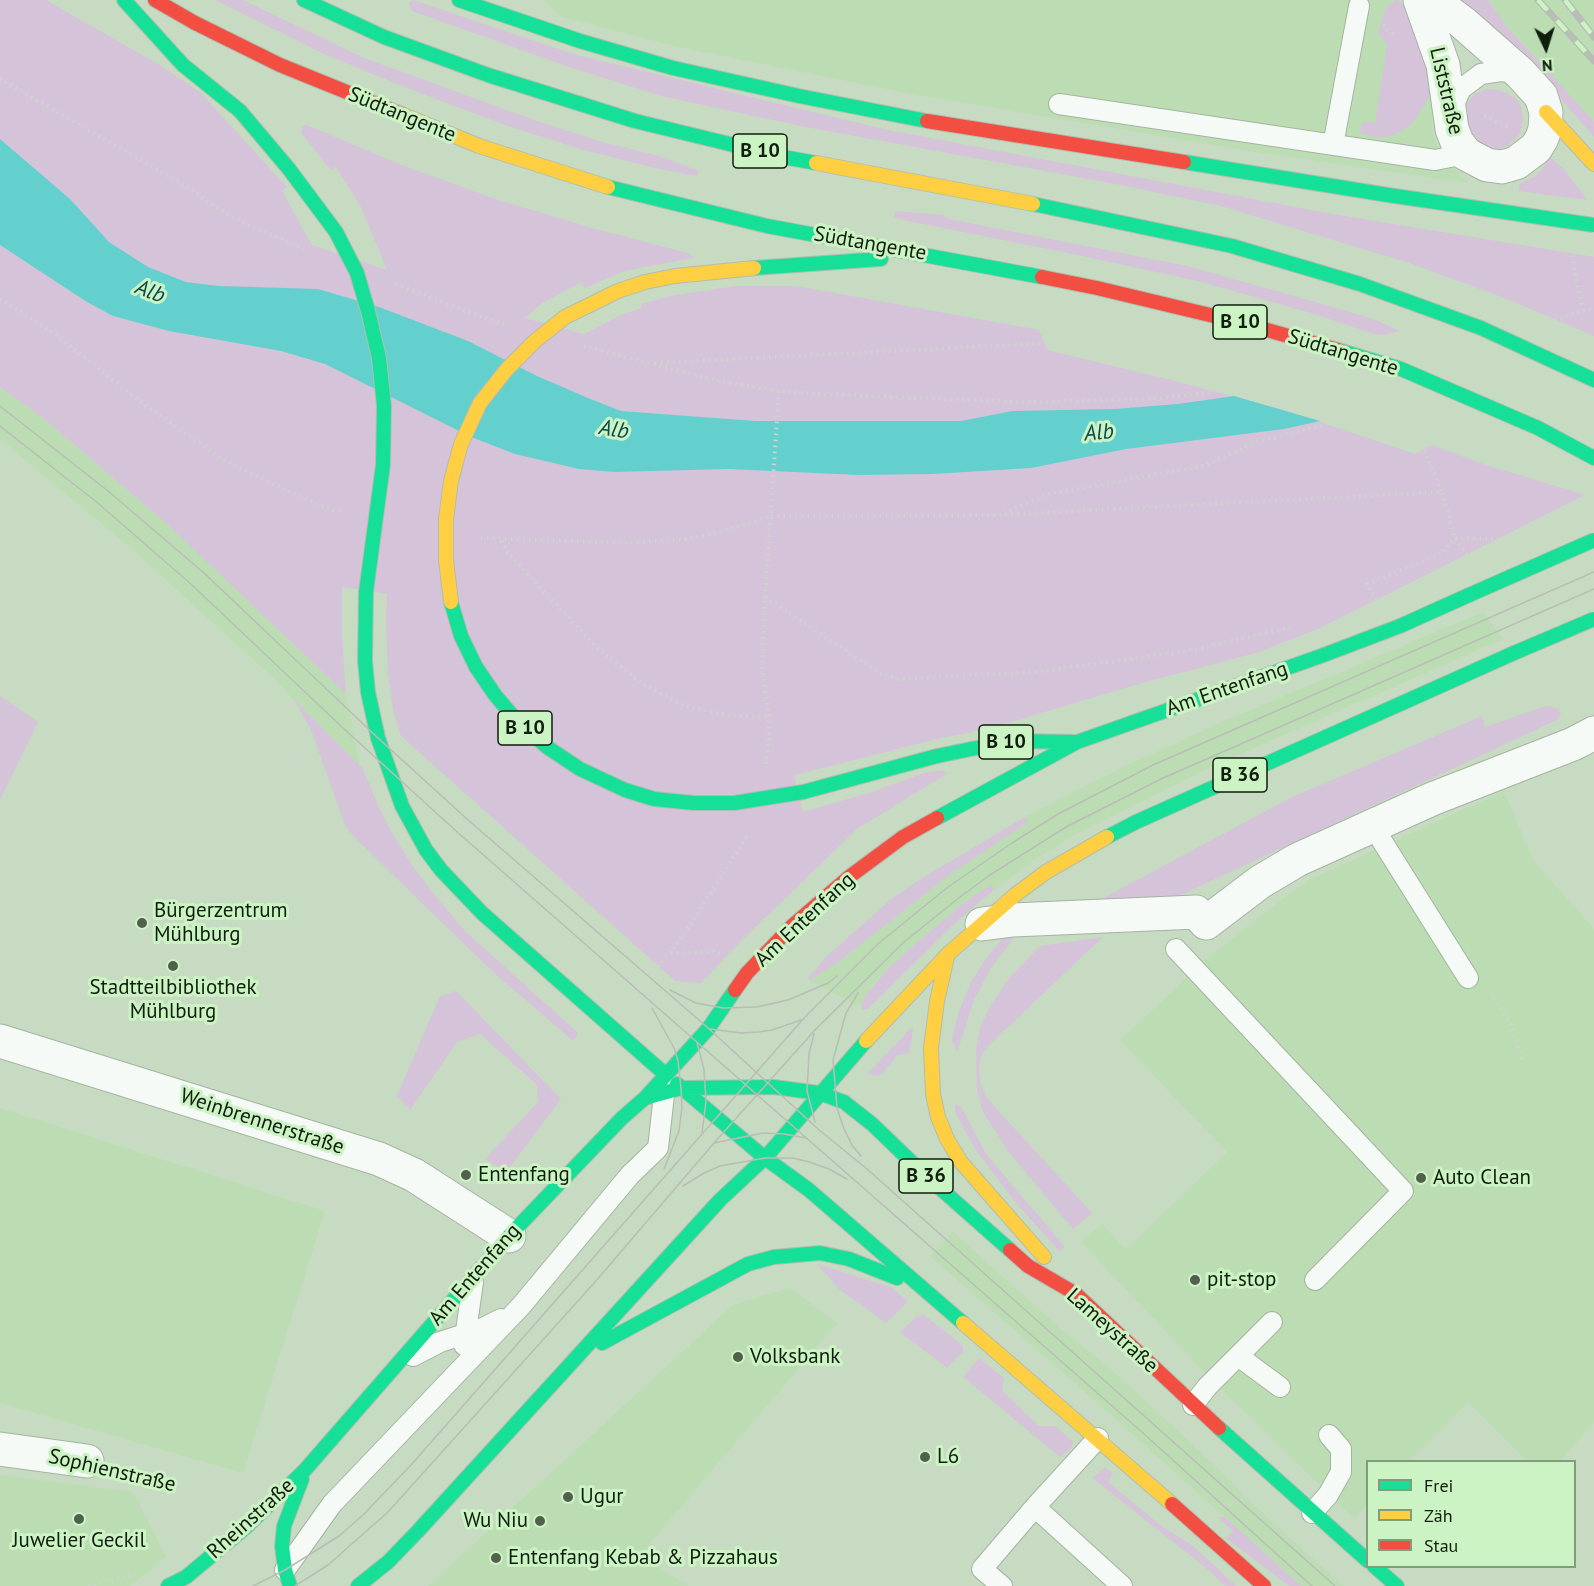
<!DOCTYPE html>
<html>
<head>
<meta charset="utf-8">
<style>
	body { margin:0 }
	#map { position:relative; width:1594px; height:1586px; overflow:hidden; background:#c6dbc1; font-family:"PT Sans",sans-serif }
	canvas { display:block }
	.legend { position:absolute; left:1366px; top:1460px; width:210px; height:108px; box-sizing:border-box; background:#ccf3c3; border:2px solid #819e7a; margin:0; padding:8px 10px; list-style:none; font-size:18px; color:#101e0d }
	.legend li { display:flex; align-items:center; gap:12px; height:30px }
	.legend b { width:30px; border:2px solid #819e7a }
	.north { position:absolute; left:1516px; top:18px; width:60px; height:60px; -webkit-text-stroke:4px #ccf3c3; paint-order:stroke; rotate:176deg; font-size:16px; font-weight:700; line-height:24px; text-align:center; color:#101e0d }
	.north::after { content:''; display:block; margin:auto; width:21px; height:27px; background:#101e0d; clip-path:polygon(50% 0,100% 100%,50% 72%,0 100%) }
</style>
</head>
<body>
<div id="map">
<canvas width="1594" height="1586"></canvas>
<ul class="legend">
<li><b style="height:8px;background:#16e098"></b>Frei</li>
<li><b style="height:8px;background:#ffcf43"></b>Zäh</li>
<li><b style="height:8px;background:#f24e42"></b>Stau</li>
</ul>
<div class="north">N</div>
</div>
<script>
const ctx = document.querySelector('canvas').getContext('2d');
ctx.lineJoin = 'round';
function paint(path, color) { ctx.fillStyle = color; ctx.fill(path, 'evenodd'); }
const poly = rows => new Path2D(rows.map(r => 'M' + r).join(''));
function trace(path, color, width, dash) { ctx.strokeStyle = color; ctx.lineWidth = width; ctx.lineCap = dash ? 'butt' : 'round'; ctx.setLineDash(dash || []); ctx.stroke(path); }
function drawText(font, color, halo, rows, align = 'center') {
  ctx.font = font + ' "PT Sans",sans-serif'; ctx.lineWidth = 6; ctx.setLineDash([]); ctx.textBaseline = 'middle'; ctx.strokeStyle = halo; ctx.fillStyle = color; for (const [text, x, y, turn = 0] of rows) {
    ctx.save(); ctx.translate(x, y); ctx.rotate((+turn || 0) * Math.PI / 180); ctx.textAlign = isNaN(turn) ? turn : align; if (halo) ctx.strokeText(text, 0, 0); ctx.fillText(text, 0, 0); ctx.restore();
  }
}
paint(poly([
	[543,0,1399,0,1431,77,1432,126,1436,142,1443,157,1469,183,1255,152,911,94,670,45,562,17],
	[1488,0,1594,0,1594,121,1507,27],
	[0,387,44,419,167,524,346,694,360,767,267,672,133,550,0,439],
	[1483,612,1503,639,1215,765,1076,834,1034,860,994,890,990,886,962,904,889,967,873,984,859,1007,810,980,837,963,952,873,1027,823,1025,817,1126,766,1213,726],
	[1504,791,1534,861,1594,929,1594,1422,1560,1461,1527,1461,1468,1402,1410,1461,1368,1462,1367,1505,1354,1519,1203,1371,1081,1242,1102,1224,1126,1249,1227,1152,1120,1040,1208,958,1272,907,1309,880],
	[0,1108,325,1211,243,1473,0,1403],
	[953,1232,1061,1329,1112,1370,1223,1473,1244,1496,1343,1586,1301,1586,1109,1413,930,1256],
	[790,1288,837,1323,640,1555,688,1586,428,1586,733,1305],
	[0,1475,133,1492,166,1557,130,1586,0,1586]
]), '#bcddb3');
paint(poly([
	[0,0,46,0,163,67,201,93,287,187,282,191,312,245,387,270,362,209,336,167,331,170,301,133,303,126,307,125,399,164,498,200,596,229,688,253,694,257,693,258,624,271,585,288,581,282,541,304,525,318,584,334,621,315,642,308,641,304,669,296,736,286,796,286,1039,330,1047,350,1167,379,1281,409,1415,454,1432,445,1480,463,1585,495,1320,628,1256,653,1142,683,1011,722,963,734,941,738,794,775,803,812,872,792,924,773,942,770,948,773,857,829,740,942,701,983,675,981,401,736,393,709,388,673,386,622,387,594,342,587,342,639,346,694,167,524,44,419,0,387],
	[215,0,243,0,364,58,537,121,602,142,659,156,699,171,696,176,655,168,580,149,508,126,417,92,326,55],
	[413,0,577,55,888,130,1327,213,1594,257,1594,336,1507,299,1409,263,1221,206,1116,184,806,127,661,96,572,68,412,11,409,3],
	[1396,0,1399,0,1414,18,1431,77,1430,95,1413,123,1396,134,1383,138,1370,136,1360,133,1361,125,1365,122,1375,123,1387,45,1378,32,1386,7],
	[1457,0,1488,0,1507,27,1594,121,1594,137,1525,59],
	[1495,89,1507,93,1516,99,1521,107,1523,117,1520,134,1508,146,1498,150,1477,147,1462,115,1465,105,1475,94,1484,90],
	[1549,156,1564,169,1587,200,1519,191,1519,184,1534,177,1543,168],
	[895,211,944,215,949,219,1187,266,1326,305,1376,320,1400,331,1381,335,1374,334,1311,313,1202,282,1087,257,908,221,894,217],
	[0,696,38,722,0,800],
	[293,698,363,769,378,805,392,833,412,865,434,894,465,931,578,1033,573,1041,492,971,354,837,345,825,311,730],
	[1546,706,1557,708,1561,714,1557,720,1183,894,1142,904,1098,901,1290,798,1482,716,1485,727],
	[1025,817,1028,822,952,873,837,963,810,980,808,978,826,957,890,900,914,883],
	[990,885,994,890,956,922,874,1003,867,1009,862,1009,861,1004,865,996,889,967,962,904],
	[1011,929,1019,931,990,970,974,1000,957,1052,952,1040,958,1014,971,982,987,957],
	[1103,937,987,1047,981,1057,979,1070,981,1085,986,1097,1092,1213,1073,1229,1010,1154,983,1112,977,1090,976,1051,980,1027,991,1005,1010,977,1040,946],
	[456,991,561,1099,510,1167,499,1167,485,1159,538,1102,537,1085,480,1034,457,1042,410,1110,397,1096,440,996],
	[912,1027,913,1029,909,1053,898,1055,881,1075,874,1076,868,1073],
	[958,1104,962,1108,986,1154,1065,1247,1059,1251,1016,1203,975,1149,955,1112,955,1106],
	[817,1264,890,1287,908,1301,886,1323,839,1289],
	[923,1314,963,1346,963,1352,947,1368,900,1332,916,1317],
	[979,1358,1004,1378,1002,1391,1039,1426,1055,1426,1073,1441,1071,1448,1060,1457,963,1377],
	[1105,1467,1113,1474,1108,1482,1160,1525,1192,1545,1236,1586,1225,1586,1205,1567,1092,1478],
	[1224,1516,1301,1586,1289,1586,1226,1538,1233,1531,1218,1518]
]), '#d5c3d9');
paint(poly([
	[0,139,70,199,109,242,148,267,186,282,219,286,318,289,379,307,468,341,537,376,588,398,621,411,755,421,961,421,1012,411,1115,409,1178,404,1234,396,1320,421,1284,429,1126,449,1031,468,932,474,858,475,728,469,615,472,579,469,515,454,471,437,325,364,281,351,169,331,113,316,87,302,0,245]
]), '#64d0ce');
const lane = poly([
	[1059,104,1435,160,1466,154],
	[1452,109,1461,89,1481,74,1501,71,1520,73],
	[1333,145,1359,6],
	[1372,825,1468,978],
	[1176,949,1403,1191,1315,1280],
	[464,1345,473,1282],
	[413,1356,440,1342,481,1329,501,1319],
	[1238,1356,1272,1322],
	[1193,1405,1207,1387,1238,1356,1280,1387],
	[1035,1507,1122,1586],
	[1312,1513,1328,1495,1341,1472,1341,1449,1329,1435],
	[285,1570,332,1504,521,1306,630,1175,658,1148,665,1086],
	[1002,1586,982,1569,1035,1507,1098,1438]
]);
const street = poly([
	[1420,0,1443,65,1452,129,1457,142,1466,154,1487,165,1502,167,1516,163,1536,148,1542,138,1545,129,1546,112,1541,96,1520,73,1462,22,1432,0],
	[982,924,1013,920,1196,912,1206,923,1260,882,1297,860,1432,799,1573,744,1594,733],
	[0,1041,379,1159,414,1175,509,1236],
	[0,1449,87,1461]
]);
const fast = poly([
	[124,0,183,65,240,111,289,169,336,232],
	[304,0,384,37,488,75,635,121,783,157,816,163],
	[459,0,580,41,673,68,799,96,927,121],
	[608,187,767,226,1042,277],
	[1033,204,1232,246,1360,284,1481,328,1594,380],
	[754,268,881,259],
	[1338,350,1401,369,1538,428,1594,458],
	[451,602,461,636,476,667,495,695,518,722,547,747,580,769,625,790,654,799],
	[368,692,378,738,402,806,426,850,441,870,482,913,666,1075],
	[803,792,937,756,1010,741,1077,742],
	[937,818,1077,742,1321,656,1400,626,1469,595],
	[1107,837,1136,822,1514,653],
	[677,1084,765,1158,809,1190,963,1323],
	[645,1098,681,1088,774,1087,819,1093,844,1102,872,1124,924,1174,1010,1250],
	[602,1343,748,1264,774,1257,820,1253,849,1259,897,1278],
	[1219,1428,1368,1561],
	[1374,1566,1397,1586],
	[168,1586,186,1577,246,1527,304,1471,509,1236,622,1118,645,1098,708,1029,735,990],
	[290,1586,285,1570,282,1546,284,1526,302,1479],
	[358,1586,388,1562,418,1531,720,1200,765,1158,866,1041]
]);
const slow = poly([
	[1546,112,1594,164],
	[401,114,479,146,608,187],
	[816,163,1033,204],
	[565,317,618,291,645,282,675,276,754,268],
	[947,957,937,1001,931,1048,933,1094,938,1117,947,1139,960,1161,1044,1257],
	[866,1041,948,954,1015,895,1046,872,1107,837],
	[963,1323,1172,1504]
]);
const jam = poly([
	[155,0,195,23,280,65,401,114],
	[1042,277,1097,288,1235,321,1338,350],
	[735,990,747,973,792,926,849,877,903,837,937,818],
	[1010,1250,1028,1266,1076,1294,1219,1428],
	[1172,1504,1264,1586]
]);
trace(lane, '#a4b4a0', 22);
trace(street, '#a4b4a0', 35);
trace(fast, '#b2bdb0', 16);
trace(slow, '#b2bdb0', 16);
trace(jam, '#b2bdb0', 16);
trace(poly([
	[1383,25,1395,36],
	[0,79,186,186,215,207,245,224,305,249],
	[1485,115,1508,128],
	[1572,256,1583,311],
	[396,284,482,317,504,324],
	[0,299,55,334,145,405,227,462,320,506,344,512],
	[1549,321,1594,308],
	[584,346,719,381,779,391,815,394,1022,402,1151,399,1212,392],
	[655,363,1049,343,1107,354,1245,388,1377,432,1424,450,1442,492],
	[0,462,180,612,282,715,329,819,413,907,578,1054,587,1079,583,1099,540,1150],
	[1004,513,1049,494,1203,466,1257,442,1328,424],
	[481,538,623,543,686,539,717,533,771,516,999,515,1442,492,1455,538,1469,557],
	[501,541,508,553,597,648,641,683,685,706,727,715,769,717],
	[0,552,92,620,266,772,286,804,460,980,556,1066,596,1095],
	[765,597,878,672,898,679,1037,672,1193,650,1292,627],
	[1376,600,1367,584,1441,554,1455,538,1507,539],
	[1559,671,1572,687,1588,699],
	[1484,704,1491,720,1572,687],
	[61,711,77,643,92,620],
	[766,764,769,736,769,717,762,667,765,597,779,391],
	[266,772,301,759],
	[0,823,12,828,0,857],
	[12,828,61,711,241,751],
	[1111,880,1162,851],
	[671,953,699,953,713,951,720,953],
	[1491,993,1510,1023,1522,1059],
	[771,996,821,1041],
	[630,998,670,953,692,922,748,835],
	[0,1001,237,1072,400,1126,415,1135],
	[970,1035,974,1019,990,986,1016,954],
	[201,1062,270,821,286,804],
	[0,1097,336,1205,376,1212,424,1233,447,1256],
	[677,1164,694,1179],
	[833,1165,848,1148],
	[344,1207,333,1249,348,1286],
	[1078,1247,1091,1261],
	[421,1281,440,1252],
	[825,1291,1047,1453],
	[657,1363,667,1373],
	[278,1442,348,1286,360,1272,382,1263,440,1252],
	[264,1458,280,1442],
	[119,1470,228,1500],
	[1090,1488,1206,1586],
	[1224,1506,1245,1499],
	[351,1524,365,1538],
	[243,1574,247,1586],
	[88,1586,137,1574],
	[424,1586,572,1442,679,1342]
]), '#ced5cd', 4, [1.5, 4.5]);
trace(lane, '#f6faf6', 20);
trace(street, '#f6faf6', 33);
trace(fast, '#16e098', 14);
trace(slow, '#ffcf43', 14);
trace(jam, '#f24e42', 14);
trace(poly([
	[0,406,108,491,204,573,378,738,467,819,707,1027,818,1129,867,1169,1335,1586],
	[0,426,99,504,192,585,343,728,455,830,1143,1433,1312,1586],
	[670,990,696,1003,723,1008,757,1007,788,1000,828,983,837,976],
	[858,993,846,1013,833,1060,837,1108,844,1129,852,1145,861,1156],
	[652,1008,674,1048,678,1061,681,1088,682,1107,679,1131,664,1169],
	[710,1029,741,1033,758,1032,772,1030,801,1020],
	[814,1034,809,1054,807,1091,815,1122],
	[697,1042,704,1070,706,1101,702,1133],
	[714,1143,763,1133,784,1134,806,1138],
	[683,1186,704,1173,720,1166,765,1158,793,1158,809,1162,829,1169,847,1179],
	[253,1586,285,1570,339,1536,363,1515,411,1465,805,1017,879,943,948,887,1012,843,1058,814,1153,765,1594,572],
	[295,1586,328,1565,388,1512,595,1282,714,1143,815,1030,904,942,960,897,990,875,1066,827,1161,779,1594,589]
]), '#b8bdb6', 1.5);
const rail = poly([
	[1538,0,1594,61],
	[1565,0,1594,37]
]);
trace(rail, '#b8bdb6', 7);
trace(rail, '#ccf3c3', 4.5, [14]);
const fastBridge = poly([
	[1184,162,1388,195,1594,225],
	[336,232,357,273,368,311,379,358,384,406,383,465,366,592,365,661,368,692],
	[1469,595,1594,540],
	[1514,653,1594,619],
	[654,799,694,803,734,803,803,792]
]);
const slowBridge = poly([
	[451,602,446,560,446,519,451,481,461,444,480,403,507,369,535,341,565,317]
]);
const jamBridge = poly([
	[927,121,1184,162]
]);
trace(fastBridge, '#b2bdb0', 16, []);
trace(slowBridge, '#b2bdb0', 16, []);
trace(jamBridge, '#b2bdb0', 16, []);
trace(poly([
	[1489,699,1516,687]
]), '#ced5cd', 4, [1.5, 4.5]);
trace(fastBridge, '#16e098', 14);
trace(slowBridge, '#ffcf43', 14);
trace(jamBridge, '#f24e42', 14);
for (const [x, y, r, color] of [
	[142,923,6,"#50604c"],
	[173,966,6,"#50604c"],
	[466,1175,6,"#50604c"],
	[1421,1178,6,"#50604c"],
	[1195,1280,6,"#50604c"],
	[738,1357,6,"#50604c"],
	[925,1457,6,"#50604c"],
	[568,1497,6,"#50604c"],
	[79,1519,6,"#50604c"],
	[540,1521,6,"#50604c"],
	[496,1558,6,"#50604c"]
]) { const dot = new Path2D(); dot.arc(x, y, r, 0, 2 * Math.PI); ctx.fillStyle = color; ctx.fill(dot); trace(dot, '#ccf3c3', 2); }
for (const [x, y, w] of [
	[760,151,54],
	[1240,322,54],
	[525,728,54],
	[1006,742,54],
	[1240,775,54],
	[926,1176,54]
]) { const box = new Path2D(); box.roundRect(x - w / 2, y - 17, w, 34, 4.5); ctx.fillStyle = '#ccf3c3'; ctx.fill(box); trace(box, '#101e0d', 1.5); }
drawText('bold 20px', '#101e0d', null, [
	["B 10",760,151],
	["B 10",1240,322],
	["B 10",525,728],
	["B 10",1006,742],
	["B 36",1240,775],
	["B 36",926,1176]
]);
drawText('21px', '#101e0d', '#ccf3c3', [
	["Liststraße",1446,91,77],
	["Südtangente",402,115,22],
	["Südtangente",870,244,10],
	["Südtangente",1343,353,17],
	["Am Entenfang",1227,689,-19],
	["Am Entenfang",805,920,-43],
	["Weinbrennerstraße",262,1122,18],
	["Am Entenfang",475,1275,-49],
	["Lameystraße",1112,1331,42],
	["Sophienstraße",112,1471,13],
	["Rheinstraße",251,1519,-42]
]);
drawText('21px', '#101e0d', '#ccf3c3', [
	["Bürgerzentrum",154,911],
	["Mühlburg",154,935],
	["Stadtteilbibliothek",173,988,"center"],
	["Mühlburg",173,1012,"center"],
	["Entenfang",478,1175],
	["Auto Clean",1433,1178],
	["pit-stop",1207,1280],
	["Volksbank",750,1357],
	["L6",937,1457],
	["Ugur",580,1497],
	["Wu Niu",528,1521,"right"],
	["Juwelier Geckil",79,1541,"center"],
	["Entenfang Kebab & Pizzahaus",508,1558]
], 'left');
drawText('italic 22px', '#09494c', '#ccf3c3', [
	["Alb",150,292,21],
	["Alb",614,430,10],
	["Alb",1099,433,-5]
]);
</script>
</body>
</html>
